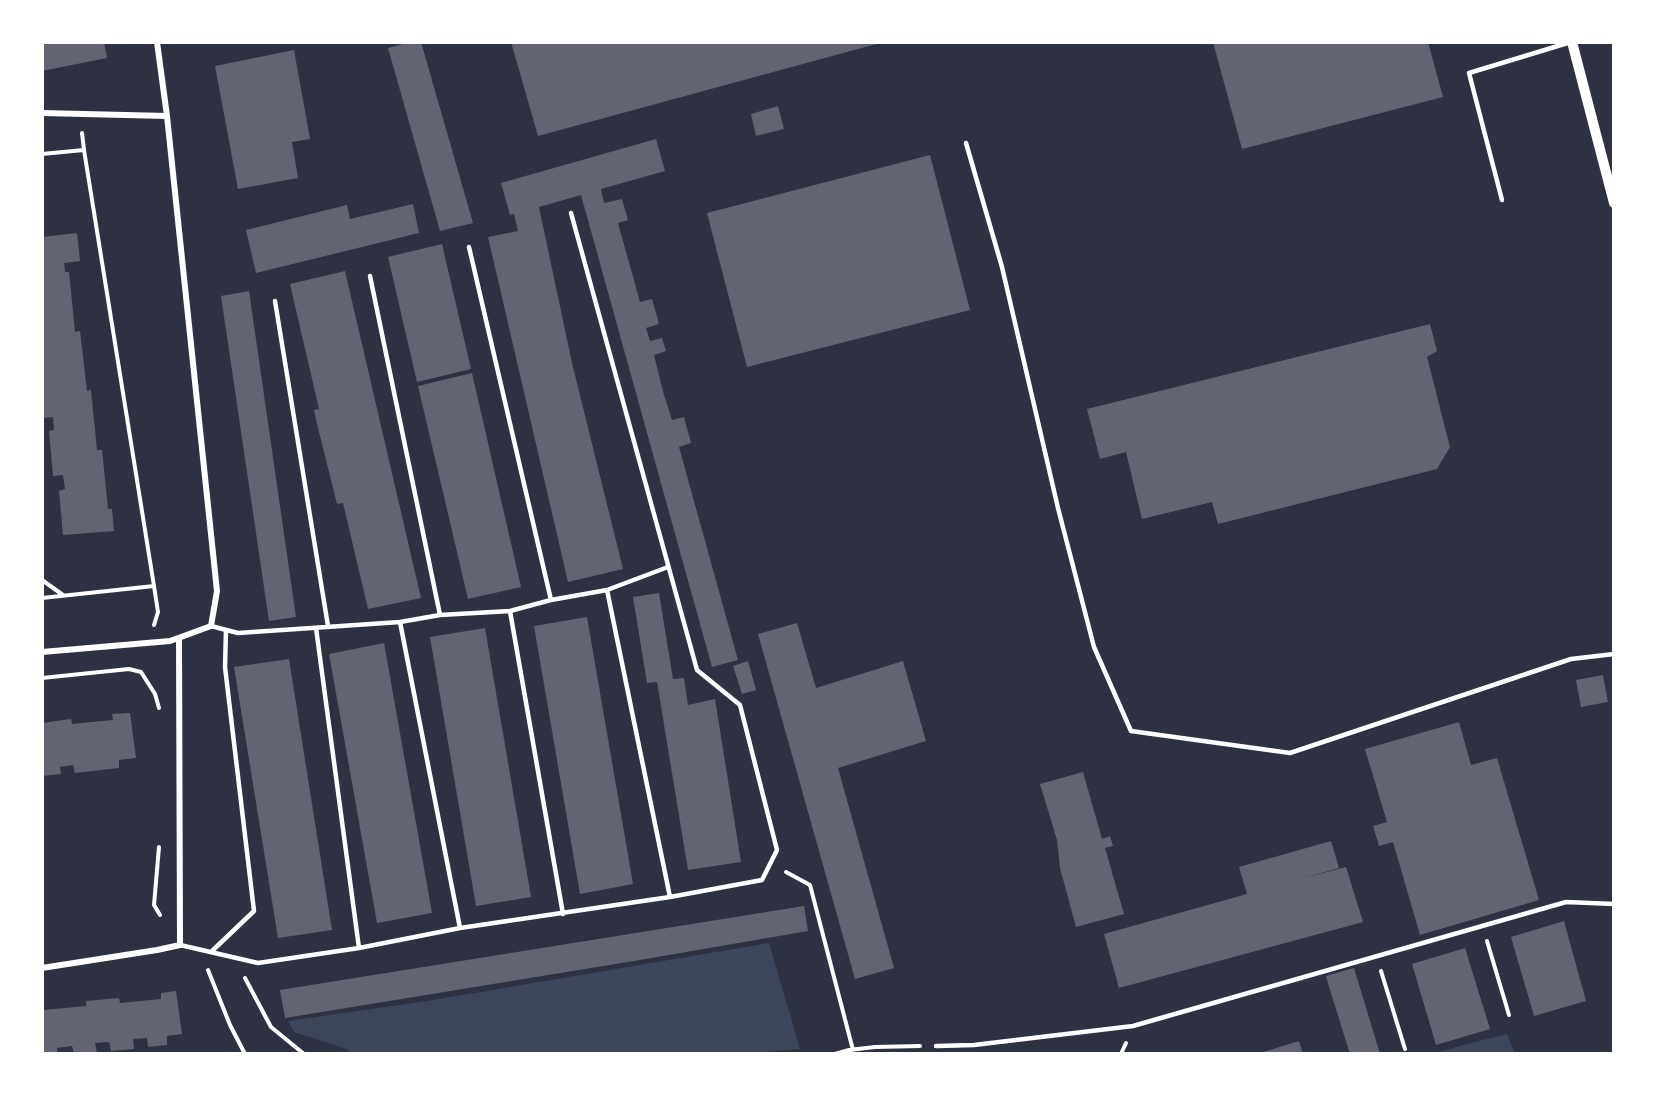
<!DOCTYPE html>
<html>
<head>
<meta charset="utf-8">
<style>
	body { margin:0 }
	#map { position:relative; width:1656px; height:1096px; overflow:hidden; background:#2d3142; font-family:"Noto Sans",sans-serif }
	canvas { display:block }
	.frame { position:absolute; inset:0; border:44px solid #fff; pointer-events:none }
</style>
</head>
<body>
<div id="map">
<canvas width="1656" height="1096"></canvas>
<div class="frame"></div>
</div>
<script>
const ctx = document.querySelector('canvas').getContext('2d');
ctx.lineJoin = 'round';
function paint(path, color) { ctx.fillStyle = color; ctx.fill(path, 'evenodd'); }
const poly = rows => new Path2D(rows.map(r => 'M' + r).join(''));
function trace(path, color, width, dash) { ctx.strokeStyle = color; ctx.lineWidth = width; ctx.lineCap = dash ? 'butt' : 'round'; ctx.setLineDash(dash || []); ctx.stroke(path); }
paint(poly([
	[769,943,800,1049,739,1054,354,1054,349,1050,294,1032,288,1021,427,1001],
	[1507,1034,1515,1054,1431,1054,1467,1044]
]), '#3c4559');
paint(poly([
	[42,42,104,42,107,58,42,71],
	[410,42,421,42,473,223,440,231,388,48],
	[511,42,880,42,880,43,538,136],
	[1213,42,1428,42,1443,97,1242,149],
	[294,50,310,139,292,142,298,178,238,189,215,66],
	[778,106,784,129,756,136,751,114],
	[656,139,665,171,601,189,604,203,622,199,628,220,618,223,640,302,652,299,659,324,646,328,650,341,662,338,666,351,654,355,664,395,672,420,684,417,691,443,679,447,738,660,712,667,581,195,539,207,572,363,623,569,568,582,488,237,518,231,514,214,510,215,501,183],
	[930,155,970,310,747,367,707,213],
	[413,204,419,233,256,273,246,230,347,205,350,219],
	[77,233,80,261,64,263,65,272,69,272,75,332,80,331,87,391,91,390,97,450,102,450,108,509,112,509,114,531,63,535,59,491,65,489,63,475,53,476,49,431,54,430,53,417,42,418,42,237],
	[442,244,471,369,417,382,388,257],
	[345,271,421,598,368,609,343,503,337,504,317,424,314,410,319,409,290,284],
	[249,291,296,617,269,621,221,296],
	[1430,324,1437,351,1427,357,1450,447,1437,469,1218,524,1212,502,1142,519,1126,452,1100,459,1087,409],
	[472,373,521,587,468,599,418,386],
	[659,593,673,679,684,678,688,705,715,699,741,862,688,870,657,682,647,683,633,597],
	[587,617,633,884,580,894,534,626],
	[797,623,816,688,903,661,926,741,838,768,894,968,855,979,758,634],
	[485,628,531,897,476,906,430,637],
	[384,643,432,913,377,923,329,654],
	[289,659,332,930,278,938,234,667],
	[748,661,756,690,742,694,733,666],
	[1603,675,1608,702,1581,707,1576,680],
	[130,713,136,758,119,760,119,768,75,773,73,765,60,767,61,774,42,776,42,723,71,719,72,724,113,720,112,714],
	[1459,722,1471,765,1497,758,1539,900,1420,935,1393,842,1379,846,1373,826,1387,822,1365,749],
	[1083,772,1102,839,1110,836,1113,846,1105,848,1124,914,1076,927,1060,868,1057,840,1040,784],
	[1331,841,1339,868,1300,879,1346,867,1363,922,1119,988,1104,934,1247,894,1239,867],
	[804,906,808,931,634,961,285,1018,280,990],
	[1564,921,1586,1001,1534,1016,1511,937],
	[1465,948,1490,1029,1436,1045,1412,964],
	[1354,968,1374,1034,1380,1054,1350,1054,1330,990,1326,976],
	[176,991,182,1034,167,1036,167,1045,148,1047,147,1038,133,1039,134,1049,111,1051,109,1042,95,1043,97,1053,74,1054,72,1046,57,1048,58,1054,42,1054,42,1004,44,1010,86,1006,86,1001,119,998,120,1003,161,999,161,993],
	[1299,1041,1303,1054,1260,1054,1260,1053]
]), '#626471');
trace(poly([
	[82,133,84,150],
	[42,154,84,150,154,586],
	[42,580,63,595],
	[42,598,154,586,158,612,154,625],
	[42,678,129,669,141,672,155,694,159,708],
	[159,847,154,905,160,915],
	[786,872,810,885,853,1050],
	[1487,941,1509,1015],
	[208,970,230,1025,245,1054],
	[1381,971,1405,1049],
	[245,978,271,1027,304,1054],
	[835,1054,849,1050,875,1047,920,1046],
	[1121,1054,1126,1043]
]), '#fff', 4);
trace(poly([
	[966,143,1002,267,1058,508,1094,647,1131,731,1290,753,1571,659,1614,654],
	[1502,200,1469,73,1571,42],
	[469,247,551,600],
	[370,276,440,615],
	[275,301,328,626],
	[607,590,670,897],
	[510,611,563,914],
	[400,622,460,928],
	[211,626,238,633,400,622,440,615,510,611,551,600,607,590,668,567],
	[316,628,359,948],
	[180,945,258,963,359,948,460,928,670,897,762,880,777,850,740,705,697,670,571,213],
	[211,952,254,911,225,667,226,630],
	[936,1046,974,1045,1133,1026,1566,902,1614,904]
]), '#fff', 4.5);
trace(poly([
	[42,113,167,116],
	[42,652,170,641,211,626,217,591,167,116,157,42],
	[42,968,157,950,180,945,179,639]
]), '#fff', 6);
trace(poly([
	[1572,42,1614,203]
]), '#fff', 10);
</script>
</body>
</html>
